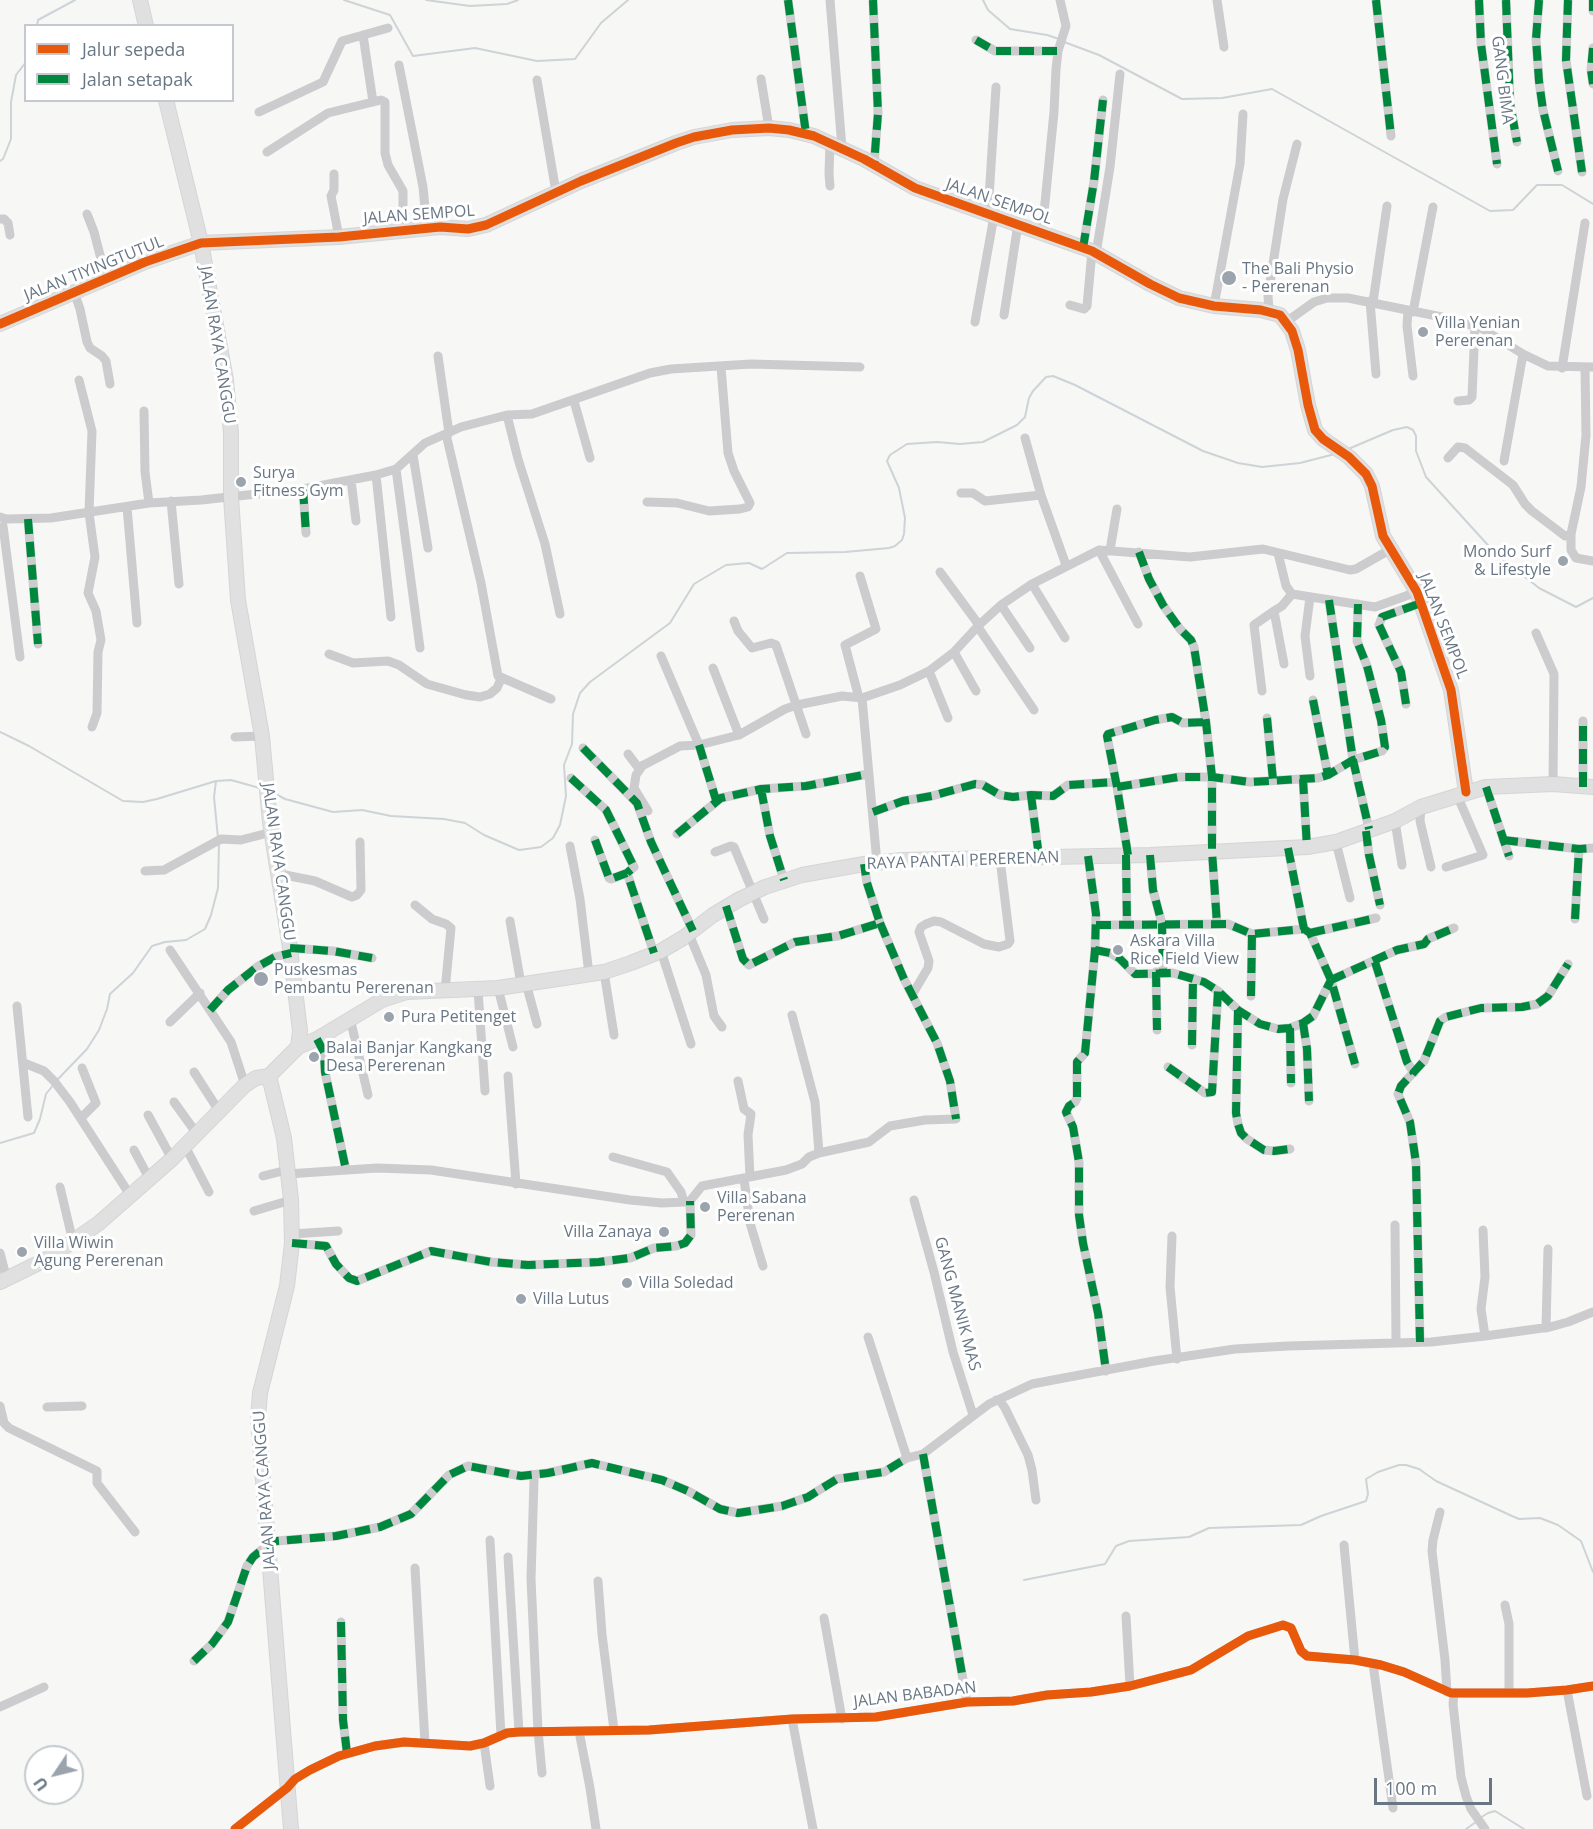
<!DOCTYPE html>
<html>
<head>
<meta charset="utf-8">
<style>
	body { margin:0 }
	#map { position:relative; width:1593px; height:1829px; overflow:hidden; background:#f7f7f6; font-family:"Open Sans",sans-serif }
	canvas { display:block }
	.legend { position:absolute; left:24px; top:24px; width:210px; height:78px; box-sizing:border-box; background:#fff; border:2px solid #c3c9ce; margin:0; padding:8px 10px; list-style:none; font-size:18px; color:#697785 }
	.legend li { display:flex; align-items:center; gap:12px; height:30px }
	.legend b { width:30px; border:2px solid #c3c9ce }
	.north { position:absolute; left:24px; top:1745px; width:60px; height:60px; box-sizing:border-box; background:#fff; border:2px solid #c3c9ce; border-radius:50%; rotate:235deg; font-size:16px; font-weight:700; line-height:24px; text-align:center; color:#697785 }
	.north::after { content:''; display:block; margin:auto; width:21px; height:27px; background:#9ba4ad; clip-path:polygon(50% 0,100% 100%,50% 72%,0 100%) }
	.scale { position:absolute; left:1374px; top:1778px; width:118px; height:27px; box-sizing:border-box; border:3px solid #697785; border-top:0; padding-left:8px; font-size:18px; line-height:21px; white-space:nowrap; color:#697785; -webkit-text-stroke:4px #fff; paint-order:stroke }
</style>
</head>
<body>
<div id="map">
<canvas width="1593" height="1829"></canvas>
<ul class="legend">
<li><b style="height:8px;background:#e8590c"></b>Jalur sepeda</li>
<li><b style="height:8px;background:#00873e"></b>Jalan setapak</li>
</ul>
<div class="north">U</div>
<div class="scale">100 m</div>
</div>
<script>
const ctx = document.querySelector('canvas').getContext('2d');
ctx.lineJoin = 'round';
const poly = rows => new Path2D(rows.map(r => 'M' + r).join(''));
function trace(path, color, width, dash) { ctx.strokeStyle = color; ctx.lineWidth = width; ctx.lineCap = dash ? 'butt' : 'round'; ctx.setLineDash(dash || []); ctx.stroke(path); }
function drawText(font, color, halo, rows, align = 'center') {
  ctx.font = font + ' "Open Sans",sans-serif'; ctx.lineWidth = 6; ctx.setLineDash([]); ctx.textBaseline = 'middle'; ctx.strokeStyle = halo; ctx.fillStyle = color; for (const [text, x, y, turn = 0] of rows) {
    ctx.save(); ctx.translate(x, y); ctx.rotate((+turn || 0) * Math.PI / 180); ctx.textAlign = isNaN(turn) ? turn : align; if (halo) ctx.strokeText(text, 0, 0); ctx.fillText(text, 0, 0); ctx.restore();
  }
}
trace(poly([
	[344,0,390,15,413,56,475,48,537,61,575,59,601,23,628,0],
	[426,0,470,6,507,4,518,0],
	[983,0,988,10,1010,29,1047,35,1059,39],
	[37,26,38,20,75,0],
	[1064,42,1099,55,1182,99,1222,98,1272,89,1490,211,1513,210,1537,185,1562,185,1593,204],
	[0,161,3,159,11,139,11,102,16,75,26,62],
	[1346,450,1393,430,1407,427,1413,430,1416,436,1416,451,1426,477,1496,554,1539,588,1576,607,1593,598],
	[0,732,29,746,123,801,143,802,157,799,216,781,231,780,263,789],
	[216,781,214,797,218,838],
	[274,793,285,799,333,812,362,810,391,816,444,819,465,823,484,835,519,850,541,847,553,838,560,825,566,796,564,765,572,744,573,714,580,693,590,682,670,623,694,584,726,565,749,563,762,569,787,553,845,552,889,548,895,546,902,540,904,534,905,518,899,488,887,461,890,455,907,444,937,442,960,444,983,442,1017,425,1025,417,1029,398,1033,391,1046,377,1053,376,1075,385,1203,451,1238,463,1262,467,1300,463,1335,454],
	[58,1079,87,1049,99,1030,107,1009,110,994,133,973,152,946,165,942,186,940,205,929,211,915,218,888,219,843],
	[0,1143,34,1133,40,1119,46,1094,54,1084],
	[1024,1580,1105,1564,1116,1546,1129,1541,1189,1537,1209,1528,1301,1525,1321,1516,1366,1501,1368,1494,1366,1479,1378,1472,1399,1465,1406,1465,1419,1469,1436,1481,1512,1516,1519,1519,1540,1518,1558,1525,1581,1541,1593,1572],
	[1480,1818,1488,1813,1495,1811,1524,1829],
	[1466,1829,1476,1822]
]), '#cdd3d6', 2);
const secondary = poly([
	[140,0,146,26],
	[166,100,201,243,226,380,231,433,231,497,238,600,262,736,270,823,290,948,300,1031,298,1047,269,1076,284,1138,291,1200,292,1243,287,1286,260,1393,258,1419,291,1829],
	[0,324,145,262,201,243,339,237,440,227,468,229,486,225,581,181,676,143,694,137,732,130,769,128,789,130,814,136,864,159,915,188,1092,251,1150,284,1179,298,1214,306,1261,310,1280,315,1292,331,1298,350,1308,405,1315,430,1323,439,1349,457,1366,474,1372,486,1383,536,1417,592,1451,690,1466,792],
	[298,1047,317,1039,382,1000,407,992,498,988,604,972,631,963,661,951,683,938,713,915,740,899,765,887,802,875,864,864,902,860,1150,855,1307,847,1336,842,1395,821,1421,807,1486,787,1553,784,1593,787],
	[0,1282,49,1258,99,1223,172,1159,245,1085,256,1078,269,1076]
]);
trace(secondary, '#d4d5d6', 16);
trace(poly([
	[788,0,806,134],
	[830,0,842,148],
	[873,0,878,113,874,165],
	[1217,0,1224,47],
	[1376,0,1391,136],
	[1479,0,1481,44,1497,164],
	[1506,0,1510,103,1517,142],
	[1539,0,1536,39,1539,81,1543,110,1558,171],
	[1568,0,1566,60,1582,172],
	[1593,0,1593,11],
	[363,35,373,102],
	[976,40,995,51,1058,51],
	[1593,48,1591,70,1593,84],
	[399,65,423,187,427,228],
	[761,79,769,128],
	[537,80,556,192],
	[259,112,323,82,342,41,388,28],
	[267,152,328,113,381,100,385,102,385,153,388,165,403,191,403,231],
	[334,174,334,190,331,196,339,237],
	[830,186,829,174,830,143],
	[87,214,94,232,106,278],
	[988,214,996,87],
	[0,219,4,219,8,223,10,235],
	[1042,233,1054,112,1056,69,1058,51,1066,26,1060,0],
	[1083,248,1094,181,1103,100],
	[1096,254,1110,167,1120,74],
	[74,292,80,309,87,342,90,348,102,356,106,361,110,384],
	[1370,301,1376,374],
	[1373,302,1387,206],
	[1070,305,1084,309,1087,306,1092,251],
	[1214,306,1240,164,1243,114],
	[1408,310,1407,326,1413,376],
	[1269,311,1268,296,1283,199,1297,144],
	[1413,312,1433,207],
	[1004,315,1018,224],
	[975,322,994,216],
	[1286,322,1314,302,1327,298,1348,298,1442,317,1481,328,1523,354,1548,366,1593,367],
	[438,356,449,433],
	[1562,368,1585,223],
	[1585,368,1586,435,1581,487,1571,534,1571,550,1576,558,1593,561],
	[79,380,92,431,89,513,95,557,88,593,96,611,101,640,98,652,97,713,92,727],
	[574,401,590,458],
	[1458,401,1469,400,1472,397,1475,326],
	[144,411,145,472,149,503],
	[507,415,518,459,545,544,560,614],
	[446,434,481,583,498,676,551,699],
	[1025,438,1041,495,1066,565],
	[413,455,428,548],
	[1448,458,1458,447,1465,448,1513,485,1525,504,1532,511,1565,536,1571,534],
	[1504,461,1523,354],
	[396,469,420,648],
	[376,475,391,617],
	[351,480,356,521],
	[303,489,306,533],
	[961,493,973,493,985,501,1041,495],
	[171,501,179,584],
	[647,502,677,503,709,511,740,509,748,507,750,503,734,471,728,453,721,367],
	[127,507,137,623],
	[0,517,6,519,51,518,149,503,201,500,303,489,376,475,396,469,425,443,461,427,507,415,532,414,650,373,671,369,751,364,860,367],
	[28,519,38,644],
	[3,526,20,657],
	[1099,550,1138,624],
	[1110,550,1117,509],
	[1139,552,1149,579,1163,605,1180,629,1191,640,1194,647,1206,722,1212,777,1212,851,1217,924],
	[1278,553,1286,586,1292,594,1375,607,1417,592],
	[940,572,979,625],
	[1032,584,1065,638],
	[1329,600,1353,760,1369,829],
	[1001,605,1030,648],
	[734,621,738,631,752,648,771,643,776,645,806,734],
	[978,627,1034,710],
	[1536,633,1554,674,1553,784],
	[954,652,976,691],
	[329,654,353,663,388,661,399,665,427,684,466,695,480,697,490,694,497,688,501,679],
	[661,656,699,745,716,800],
	[1284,664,1274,611,1282,606,1292,594],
	[713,668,739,735],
	[929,671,948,718],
	[1310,676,1305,636,1310,597],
	[1262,691,1254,625,1274,611],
	[859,698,845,645,876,629,860,576],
	[862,698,877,863],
	[1313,700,1328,775],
	[1406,704,1401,672,1379,625,1382,617,1421,603],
	[1267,718,1273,780],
	[235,737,262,736],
	[583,748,637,803,651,842,693,931],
	[628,754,637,766,640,767,680,746,699,745,739,735,785,709,797,705,842,696,862,698,900,685,929,671,954,652,979,625,1001,605,1032,584,1099,550,1190,557,1263,549,1350,570,1356,569,1391,549],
	[643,765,636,775,634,788,648,811],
	[571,778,606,810,634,867,627,873],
	[1303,779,1307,847],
	[1117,787,1179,777,1212,777,1250,782,1318,778,1328,775,1353,760,1382,751,1385,747,1381,720,1367,666,1357,641,1358,604],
	[1486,787,1509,856],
	[1583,787,1583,721],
	[761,789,770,836,784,880],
	[1031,795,1039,857],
	[1421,807,1420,821,1431,867],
	[873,812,903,801,932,796,975,784,983,785,1000,795,1013,797,1031,795,1053,796,1068,785,1116,782],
	[1395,821,1402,865],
	[1366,831,1369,855,1380,905],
	[677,834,721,798,761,789,806,786,868,774],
	[595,840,609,878,611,879,627,873,654,953],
	[1503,840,1579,849,1593,848],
	[1336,842,1350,898],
	[570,846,580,899,589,974],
	[1288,848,1304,929],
	[715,852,731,846,734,847,764,919],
	[1126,855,1127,925],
	[1128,855,1117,787,1107,736,1108,734,1155,720,1172,717,1183,723,1206,722],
	[1150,855,1153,890,1162,924,1163,972],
	[1088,856,1096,914,1095,950,1085,1053,1077,1062,1077,1098,1075,1102,1069,1106,1066,1112,1073,1127,1079,1162,1079,1215,1083,1243,1098,1313,1106,1371],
	[1446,867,1483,855,1457,795],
	[145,871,164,870,221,839,241,840,272,832],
	[280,874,315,881,352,897,357,895,361,890,360,842],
	[415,905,432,919,446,924,451,928,445,991],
	[726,906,743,959,749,965,795,942,838,936,880,923,867,883,864,864],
	[1575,919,1579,849],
	[510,921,521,984],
	[1096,925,1228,924,1252,934,1304,929,1310,933,1331,980,1355,1064],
	[1310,933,1376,918],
	[689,934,706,975,714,1016,722,1027],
	[290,948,333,951,372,958],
	[170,950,231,1042,245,1085],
	[1095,950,1110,953,1119,958,1135,974,1173,973,1204,982,1218,991,1238,1010,1260,1024,1278,1029,1290,1028,1303,1023,1313,1016,1331,980],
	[661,951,691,1044],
	[1375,962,1407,1062,1414,1073],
	[604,972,614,1035],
	[1156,972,1157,1030],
	[1331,980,1397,950,1424,944,1428,939,1454,928],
	[526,983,537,1024],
	[498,988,513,1047],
	[478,990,485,1091],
	[912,995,928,968,929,961,919,932,921,927,926,924,934,921,941,922,984,944,999,947,1008,944,1010,941,1000,859],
	[1251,996,1252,934],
	[17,1006,28,1117],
	[210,1010,228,990,257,967,275,957,291,953],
	[1238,1010,1236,1113,1238,1124,1241,1133,1247,1139,1264,1150,1274,1151,1290,1149],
	[792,1015,815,1102,819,1153],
	[350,1018,368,1095],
	[170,1022,200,993],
	[1303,1023,1307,1049,1309,1101],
	[1290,1028,1291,1083],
	[317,1039,324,1052,325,1072,346,1170],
	[1192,1045,1193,978],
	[24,1063,44,1071,54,1081,70,1102,130,1195],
	[1168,1067,1205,1093,1212,1092,1218,991],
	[194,1072,219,1111],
	[508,1076,516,1184],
	[738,1081,744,1109,751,1114,748,1135,750,1177],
	[174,1102,197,1134],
	[148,1115,172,1159],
	[81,1118,96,1103,82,1068],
	[185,1146,209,1192],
	[134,1150,149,1178],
	[613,1157,667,1172,681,1192,684,1202],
	[287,1174,377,1168,431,1170,630,1200,662,1203,684,1202,690,1201,702,1186,786,1170,802,1164,809,1157,819,1153,869,1142,890,1126,925,1120,956,1119,950,1081,937,1043,904,979,880,923],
	[263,1176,287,1170],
	[744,1179,750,1223,763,1266],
	[60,1187,73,1242],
	[914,1200,934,1272,953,1352,973,1415],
	[254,1211,291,1200],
	[1395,1225,1396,1343],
	[1483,1230,1485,1277,1481,1309,1485,1336],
	[292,1234,338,1231],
	[1172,1236,1170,1287,1177,1359],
	[292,1243,326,1246,336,1264,349,1278,357,1281,431,1251,491,1262,528,1265,599,1262,630,1258,654,1248,676,1246,685,1243,691,1235,690,1201],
	[0,1253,7,1280],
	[1546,1328,1548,1249],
	[868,1337,907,1458,923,1454,989,1404,1032,1384,1154,1361,1235,1349,1288,1346,1431,1342,1485,1336,1550,1327,1568,1322,1593,1312],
	[1420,1342,1416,1163,1410,1122,1398,1094,1401,1086,1424,1061,1440,1021,1446,1017,1481,1008,1522,1007,1537,1004,1548,996,1568,964],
	[996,1400,1000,1401,1005,1408,1028,1455,1032,1470,1036,1500],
	[0,1406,4,1423,9,1428,97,1471,97,1483,135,1532],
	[47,1407,82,1406],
	[923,1454,967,1702],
	[534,1480,531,1579,538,1731,542,1773],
	[1440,1512,1433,1540,1432,1551,1445,1660,1447,1692],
	[490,1540,501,1735],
	[1344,1545,1355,1660],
	[508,1557,519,1732],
	[415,1568,425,1743],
	[598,1581,602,1634,614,1730],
	[1505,1605,1509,1624,1509,1692],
	[1126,1616,1130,1686],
	[824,1618,842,1719],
	[341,1622,343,1720,347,1753],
	[194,1661,212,1644,228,1622,247,1566,253,1557,269,1544,277,1541,336,1536,380,1527,411,1514,449,1475,468,1466,521,1476,548,1473,592,1463,662,1480,688,1491,720,1509,738,1513,782,1506,808,1497,837,1479,884,1472,907,1458],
	[1373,1664,1393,1808],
	[1567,1690,1587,1796],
	[1454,1693,1453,1704,1461,1777,1466,1796,1471,1809,1485,1829],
	[0,1707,44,1687],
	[792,1719,813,1829],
	[579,1731,590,1788,596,1829],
	[484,1743,490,1786],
	[235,1829,287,1788,295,1779,310,1770,339,1756,375,1746,404,1742,470,1746,484,1743,507,1733,519,1732,649,1730,792,1719,876,1717,967,1702,1013,1701,1047,1695,1091,1692,1130,1686,1191,1670,1248,1636,1283,1625,1291,1628,1301,1651,1307,1656,1355,1660,1381,1665,1404,1672,1451,1693,1527,1693,1567,1690,1593,1686]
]), '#ccccce', 9);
trace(secondary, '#e0e0e1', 14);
trace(poly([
	[788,0,806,134],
	[873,0,878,113,874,165],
	[1376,0,1391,136],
	[1479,0,1481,44,1497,164],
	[1506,0,1510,103,1517,142],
	[1539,0,1536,39,1539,81,1543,110,1558,171],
	[1568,0,1566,60,1582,172],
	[1593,0,1593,11],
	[976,40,995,51,1058,51],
	[1593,48,1591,70,1593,84],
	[1083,248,1094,181,1103,100],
	[303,489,306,533],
	[28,519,38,644],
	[1139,552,1149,579,1163,605,1180,629,1191,640,1194,647,1206,722,1212,777,1212,851,1217,924],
	[1329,600,1353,760,1369,829],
	[1313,700,1328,775],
	[1406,704,1401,672,1379,625,1382,617,1421,603],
	[1267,718,1273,780],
	[699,745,716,800],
	[583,748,637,803,651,842,693,931],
	[571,778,606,810,634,867,627,873],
	[1303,779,1307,847],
	[1117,787,1179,777,1212,777,1250,782,1318,778,1328,775,1353,760,1382,751,1385,747,1381,720,1367,666,1357,641,1358,604],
	[1486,787,1509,856],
	[1583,787,1583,721],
	[761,789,770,836,784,880],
	[1031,795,1039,857],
	[873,812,903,801,932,796,975,784,983,785,1000,795,1013,797,1031,795,1053,796,1068,785,1116,782],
	[1366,831,1369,855,1380,905],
	[677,834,721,798,761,789,806,786,868,774],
	[595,840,609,878,611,879,627,873,654,953],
	[1503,840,1579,849,1593,848],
	[1288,848,1304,929],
	[1126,855,1127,925],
	[1128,855,1117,787,1107,736,1108,734,1155,720,1172,717,1183,723,1206,722],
	[1150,855,1153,890,1162,924,1163,972],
	[1088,856,1096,914,1095,950,1085,1053,1077,1062,1077,1098,1075,1102,1069,1106,1066,1112,1073,1127,1079,1162,1079,1215,1083,1243,1098,1313,1106,1371],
	[726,906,743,959,749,965,795,942,838,936,880,923,867,883,864,864],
	[1575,919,1579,849],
	[880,923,904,979,937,1043,950,1081,956,1119],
	[1096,925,1228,924,1252,934,1304,929,1310,933,1331,980,1355,1064],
	[1310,933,1376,918],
	[290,948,333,951,372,958],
	[1095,950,1110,953,1119,958,1135,974,1173,973,1204,982,1218,991,1238,1010,1260,1024,1278,1029,1290,1028,1303,1023,1313,1016,1331,980],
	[1375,962,1407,1062,1414,1073],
	[1156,972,1157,1030],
	[1331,980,1397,950,1424,944,1428,939,1454,928],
	[1251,996,1252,934],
	[210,1010,228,990,257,967,275,957,291,953],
	[1238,1010,1236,1113,1238,1124,1241,1133,1247,1139,1264,1150,1274,1151,1290,1149],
	[1303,1023,1307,1049,1309,1101],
	[1290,1028,1291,1083],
	[317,1039,324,1052,325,1072,346,1170],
	[1192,1045,1193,978],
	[1168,1067,1205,1093,1212,1092,1218,991],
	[292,1243,326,1246,336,1264,349,1278,357,1281,431,1251,491,1262,528,1265,599,1262,630,1258,654,1248,676,1246,685,1243,691,1235,690,1201],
	[1420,1342,1416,1163,1410,1122,1398,1094,1401,1086,1424,1061,1440,1021,1446,1017,1481,1008,1522,1007,1537,1004,1548,996,1568,964],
	[923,1454,967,1702],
	[341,1622,343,1720,347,1753],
	[194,1661,212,1644,228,1622,247,1566,253,1557,269,1544,277,1541,336,1536,380,1527,411,1514,449,1475,468,1466,521,1476,548,1473,592,1463,662,1480,688,1491,720,1509,738,1513,782,1506,808,1497,837,1479,884,1472,907,1458]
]), '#00873e', 8, [15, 8]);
trace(poly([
	[0,324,145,262,201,243,339,237,440,227,468,229,486,225,581,181,676,143,694,137,732,130,769,128,789,130,814,136,864,159,915,188,1092,251,1150,284,1179,298,1214,306,1261,310,1280,315,1292,331,1298,350,1308,405,1315,430,1323,439,1349,457,1366,474,1372,486,1383,536,1417,592,1451,690,1466,792],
	[235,1829,287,1788,295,1779,310,1770,339,1756,375,1746,404,1742,470,1746,484,1743,507,1733,519,1732,649,1730,792,1719,876,1717,967,1702,1013,1701,1047,1695,1091,1692,1130,1686,1191,1670,1248,1636,1283,1625,1291,1628,1301,1651,1307,1656,1355,1660,1381,1665,1404,1672,1451,1693,1527,1693,1567,1690,1593,1686]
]), '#e8590c', 9);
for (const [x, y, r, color] of [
	[1229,278,8,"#9ba4ad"],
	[1423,332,6,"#9ba4ad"],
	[241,482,6,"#9ba4ad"],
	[1563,561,6,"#9ba4ad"],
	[1118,950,6,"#9ba4ad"],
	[261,979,8,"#9ba4ad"],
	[389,1017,6,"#9ba4ad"],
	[314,1057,6,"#9ba4ad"],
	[705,1207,6,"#9ba4ad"],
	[664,1232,6,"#9ba4ad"],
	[22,1252,6,"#9ba4ad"],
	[627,1283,6,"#9ba4ad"],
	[521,1299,6,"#9ba4ad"]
]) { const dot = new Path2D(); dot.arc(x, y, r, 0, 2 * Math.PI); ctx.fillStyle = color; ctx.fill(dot); trace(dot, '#fff', 2); }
drawText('16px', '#697785', '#fff', [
	["GANG BIMA",1502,80,83],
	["JALAN SEMPOL",999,202,19],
	["JALAN SEMPOL",419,215,-4],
	["JALAN TIYINGTUTUL",94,269,-22],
	["JALAN RAYA CANGGU",217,345,81],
	["JALAN SEMPOL",1443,626,69],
	["RAYA PANTAI PERERENAN",963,861,-2],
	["JALAN RAYA CANGGU",278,862,82],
	["GANG MANIK MAS",957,1304,75],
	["JALAN RAYA CANGGU",265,1490,-94],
	["JALAN BABADAN",915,1695,-7]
]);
drawText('16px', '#697785', '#fff', [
	["The Bali Physio",1242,269],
	["- Pererenan",1242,287],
	["Villa Yenian",1435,323],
	["Pererenan",1435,341],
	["Surya",253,473],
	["Fitness Gym",253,491],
	["Mondo Surf",1551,552,"right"],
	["& Lifestyle",1551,570,"right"],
	["Askara Villa",1130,941],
	["Rice Field View",1130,959],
	["Puskesmas",274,970],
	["Pembantu Pererenan",274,988],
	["Pura Petitenget",401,1017],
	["Balai Banjar Kangkang",326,1048],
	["Desa Pererenan",326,1066],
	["Villa Sabana",717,1198],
	["Pererenan",717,1216],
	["Villa Zanaya",652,1232,"right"],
	["Villa Wiwin",34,1243],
	["Agung Pererenan",34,1261],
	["Villa Soledad",639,1283],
	["Villa Lutus",533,1299]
], 'left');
</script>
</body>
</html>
